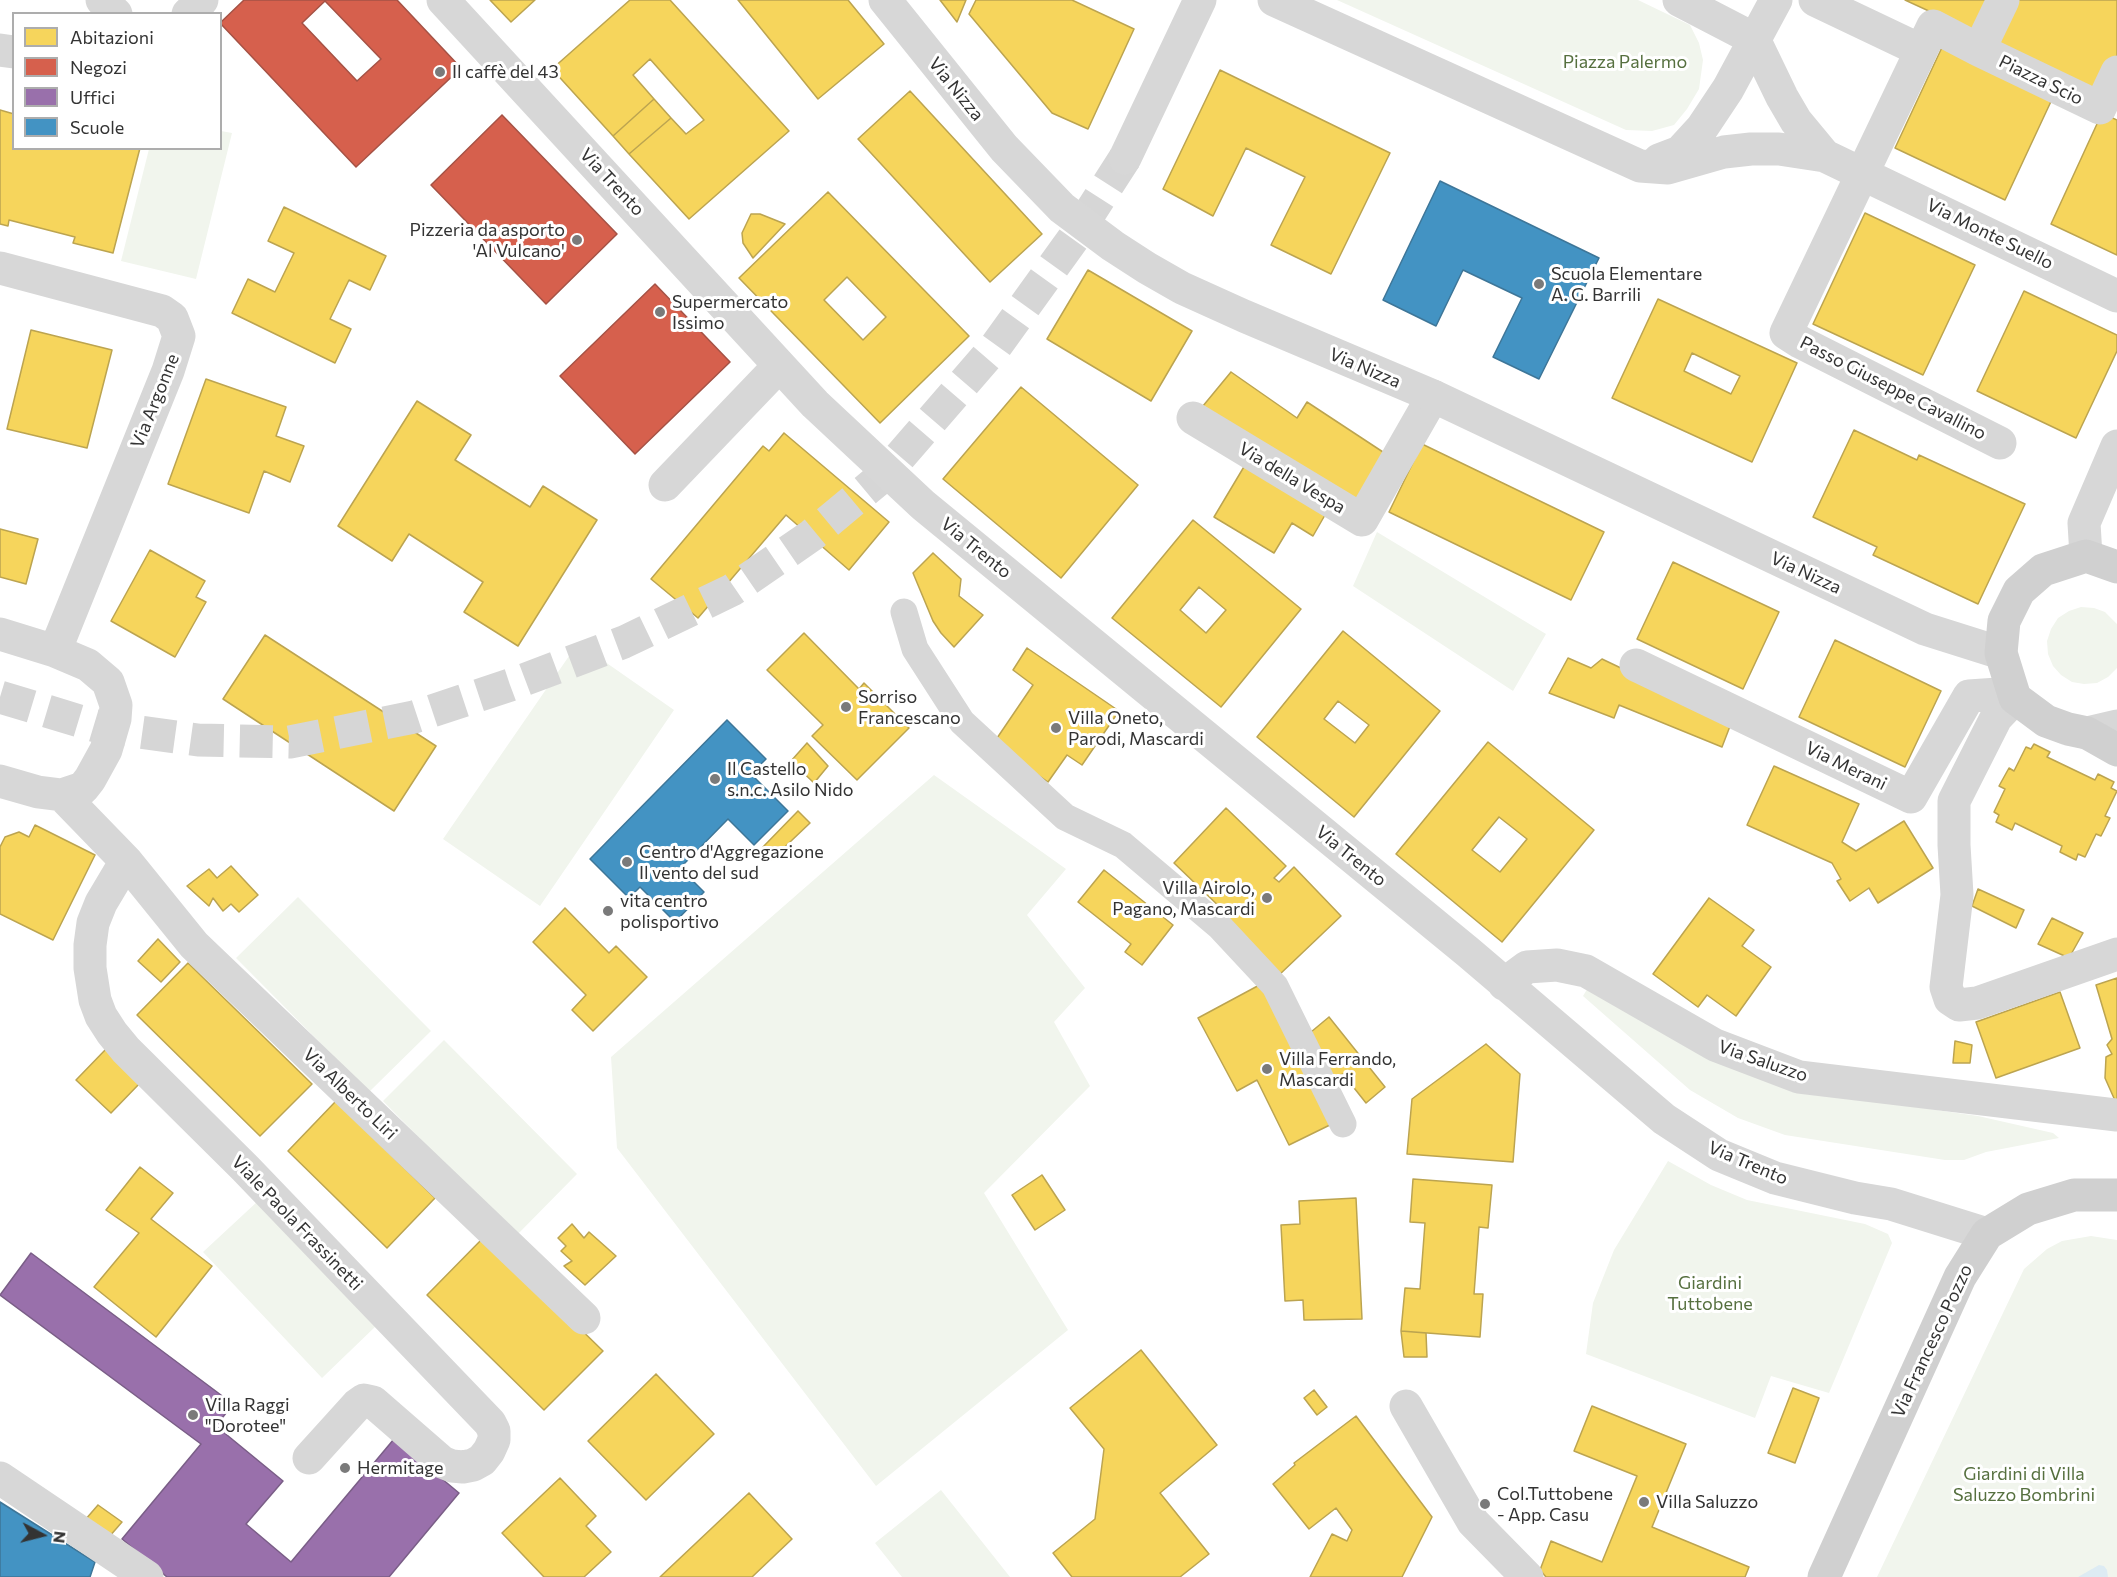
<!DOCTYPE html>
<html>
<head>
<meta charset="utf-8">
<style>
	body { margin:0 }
	#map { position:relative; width:2117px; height:1577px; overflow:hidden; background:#fff; font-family:Commissioner,sans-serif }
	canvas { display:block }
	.legend { position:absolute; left:12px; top:12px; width:210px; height:138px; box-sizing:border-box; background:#fff; border:2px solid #adadad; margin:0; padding:8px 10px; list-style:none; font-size:18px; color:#333 }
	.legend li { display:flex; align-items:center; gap:12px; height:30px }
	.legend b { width:30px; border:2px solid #adadad }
	.north { position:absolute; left:12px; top:1505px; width:60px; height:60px; -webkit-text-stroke:4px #fff; paint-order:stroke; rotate:97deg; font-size:16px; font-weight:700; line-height:24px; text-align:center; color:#333 }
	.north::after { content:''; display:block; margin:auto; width:21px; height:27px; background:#333; clip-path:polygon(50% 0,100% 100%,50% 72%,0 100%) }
</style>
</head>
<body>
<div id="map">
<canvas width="2117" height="1577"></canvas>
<ul class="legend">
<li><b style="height:16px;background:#f6d55c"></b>Abitazioni</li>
<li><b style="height:16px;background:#d6604d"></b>Negozi</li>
<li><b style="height:16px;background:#9970ab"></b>Uffici</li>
<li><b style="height:16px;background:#4393c3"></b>Scuole</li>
</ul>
<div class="north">N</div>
</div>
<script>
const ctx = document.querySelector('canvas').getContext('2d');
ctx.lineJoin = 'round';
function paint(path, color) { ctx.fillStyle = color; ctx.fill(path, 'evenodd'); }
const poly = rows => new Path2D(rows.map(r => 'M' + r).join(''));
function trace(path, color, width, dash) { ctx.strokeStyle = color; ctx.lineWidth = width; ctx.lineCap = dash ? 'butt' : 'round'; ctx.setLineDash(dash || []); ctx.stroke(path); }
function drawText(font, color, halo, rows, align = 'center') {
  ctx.font = font + ' Commissioner,sans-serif'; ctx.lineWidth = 6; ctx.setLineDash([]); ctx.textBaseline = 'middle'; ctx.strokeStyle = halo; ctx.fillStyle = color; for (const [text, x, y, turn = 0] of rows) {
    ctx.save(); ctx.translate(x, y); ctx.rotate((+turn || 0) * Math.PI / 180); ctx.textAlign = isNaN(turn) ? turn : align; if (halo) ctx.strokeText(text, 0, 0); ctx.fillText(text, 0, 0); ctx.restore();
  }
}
paint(poly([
	[1337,0,1638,0,1690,25,1699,43,1703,60,1699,89,1687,109,1674,125,1652,131,1626,130],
	[221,131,232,133,196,279,121,261,149,149,220,148],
	[1377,532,1546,634,1513,691,1353,586],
	[2081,607,2094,608,2105,612,2117,624,2117,668,2108,677,2097,683,2084,684,2072,682,2061,675,2053,666,2048,654,2047,641,2051,629,2058,618,2069,611],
	[578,643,674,710,540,906,443,839],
	[934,775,1066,869,1027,915,1085,988,1054,1022,1090,1086,984,1193,1068,1330,876,1486,617,1148,611,1057],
	[298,897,431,1031,369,1092,236,958],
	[1589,986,1797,1090,1978,1116,2053,1133,2059,1138,1986,1152,1964,1160,1945,1160,1785,1135,1738,1118,1690,1090,1583,996],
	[444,1040,577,1174,516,1236,383,1101],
	[1668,1161,1711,1185,1747,1200,1865,1224,1888,1234,1892,1243,1829,1393,1771,1376,1755,1418,1586,1354,1593,1303,1614,1250],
	[258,1201,376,1326,322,1378,203,1252],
	[2091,1236,2117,1240,2117,1577,1877,1577,2024,1269,2047,1249,2062,1241],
	[941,1490,1010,1577,902,1577,875,1543]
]), '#f1f5ed');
paint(poly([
	[2099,1565,2104,1566,2107,1570,2108,1577,2078,1577]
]), '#ddebf3');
const homes = poly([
	[490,0,535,0,511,22,490,0],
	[630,0,670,0,789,131,689,219,629,154,671,118,686,134,704,120,650,59,633,75,654,99,613,136,552,69,630,0],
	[738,0,848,0,884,44,818,99,738,0],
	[940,0,966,0,957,22,940,0],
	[976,0,1072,0,1134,29,1088,129,1052,113,969,14,976,0],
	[1905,0,1997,0,1981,35,1905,0],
	[2011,0,2117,0,2117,55,2094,101,1987,49,2011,0],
	[1944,43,2054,95,2005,200,1895,148,1944,43],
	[1220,70,1390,153,1331,274,1271,245,1305,177,1246,148,1213,216,1163,189,1220,70],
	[910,91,1042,234,990,282,858,139,910,91],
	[654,99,671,118,629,154,613,136,654,99],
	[0,110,14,114,14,148,140,148,113,253,73,243,75,237,9,220,8,226,0,224,0,110],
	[2102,113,2117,120,2117,255,2051,224,2102,113],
	[828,192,969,336,880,423,739,278,828,192],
	[847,277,886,317,863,340,824,300,847,277],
	[284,207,386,256,370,290,349,280,330,319,351,329,335,363,232,313,248,279,275,292,294,253,268,241,284,207],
	[1865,213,1975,265,1923,375,1813,324,1865,213],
	[751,214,760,214,785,224,753,258,743,243,742,233,751,214],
	[1088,270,1192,331,1151,401,1047,339,1088,270],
	[2024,291,2117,335,2117,351,2076,438,1977,391,2024,291],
	[1658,299,1797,363,1752,462,1612,398,1658,299],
	[1692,353,1740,376,1731,394,1684,371,1692,353],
	[31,330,112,350,87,448,7,429,31,330],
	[1231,372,1297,418,1307,402,1386,454,1352,507,1198,412,1231,372],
	[206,379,286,407,276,436,304,446,290,482,264,471,249,513,168,484,206,379],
	[1021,387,1138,485,1061,578,943,479,1021,387],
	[417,401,471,435,455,460,530,507,543,486,597,520,518,646,464,612,483,582,409,534,392,561,338,526,417,401],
	[1854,430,1917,460,1919,455,2025,504,1978,604,1873,555,1877,547,1813,517,1854,430],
	[784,433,889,522,849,570,786,515,698,618,651,579,763,446,769,451,784,433],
	[1422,444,1604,532,1571,600,1389,512,1422,444],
	[1248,460,1329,508,1313,536,1292,523,1274,553,1214,517,1248,460],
	[1193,520,1301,609,1221,707,1112,618,1193,520],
	[1199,587,1226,610,1206,633,1180,610,1199,587],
	[0,529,38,539,26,584,0,577,0,529],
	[150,550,205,581,196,597,206,602,175,657,111,621,150,550],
	[933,553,961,579,959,596,983,615,954,647,941,633,933,621,913,573,933,553],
	[1673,562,1779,612,1743,689,1637,639,1673,562],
	[1343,631,1440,711,1354,817,1257,737,1343,631],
	[1338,701,1369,725,1355,743,1324,719,1338,701],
	[804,633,859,689,864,683,909,728,857,780,812,736,823,725,767,670,804,633],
	[265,635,436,746,394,811,223,699,265,635],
	[1835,640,1941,691,1905,767,1799,717,1835,640],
	[1027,648,1119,711,1082,765,1067,755,1048,782,993,744,1033,685,1013,670,1027,648],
	[1568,658,1591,668,1602,659,1732,721,1722,747,1619,705,1614,718,1549,693,1568,658],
	[1488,742,1594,830,1502,942,1396,854,1488,742],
	[1499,817,1527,839,1500,872,1472,850,1499,817],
	[807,743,828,766,814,783,791,761,807,743],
	[2034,744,2050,752,2047,757,2095,780,2098,774,2114,782,2111,788,2117,791,2105,816,2110,818,2101,836,2096,834,2085,857,2078,854,2076,860,2060,852,2062,846,2015,823,2012,830,1996,822,1999,815,1994,812,2005,789,1999,786,2009,768,2014,771,2026,747,2031,749,2034,744],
	[1774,766,1859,804,1842,842,1856,851,1904,821,1933,868,1878,903,1869,888,1850,901,1837,881,1841,879,1832,863,1747,825,1774,766],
	[1226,808,1286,866,1274,878,1279,882,1294,867,1341,916,1278,976,1223,918,1227,914,1174,863,1226,808],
	[798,811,810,823,770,861,760,850,798,811],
	[35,825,95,855,53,940,0,914,0,847,5,837,19,832,29,837,35,825],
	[231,866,258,895,239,912,231,904,223,911,213,898,209,906,187,886,209,869,217,878,231,866],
	[1104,870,1173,925,1142,965,1125,952,1131,944,1078,902,1104,870],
	[1978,889,2024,910,2016,928,1972,906,1978,889],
	[1709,898,1754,930,1742,946,1771,967,1736,1016,1707,995,1698,1007,1653,974,1709,898],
	[565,908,609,953,616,946,647,977,593,1031,572,1010,586,995,533,942,565,908],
	[2052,918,2083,933,2069,958,2038,944,2052,918],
	[158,939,180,962,161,982,138,961,158,939],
	[188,963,312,1084,260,1136,137,1015,188,963],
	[2117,978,2117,1105,2105,1078,2106,1057,2112,1054,2107,1045,2112,1039,2096,985,2117,978],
	[1265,982,1336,1122,1289,1145,1257,1080,1237,1091,1198,1018,1265,982],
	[2060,992,2080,1048,1996,1078,1976,1022,2060,992],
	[1329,1017,1385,1087,1366,1103,1343,1074,1329,1079,1311,1032,1329,1017],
	[1955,1041,1972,1045,1970,1063,1953,1063,1955,1041],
	[1486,1044,1520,1074,1513,1162,1407,1154,1412,1099,1486,1044],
	[107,1048,141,1082,111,1113,76,1080,107,1048],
	[336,1101,435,1198,387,1248,288,1151,336,1101],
	[140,1167,173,1193,151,1219,212,1266,156,1337,94,1287,139,1233,106,1210,140,1167],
	[1042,1175,1065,1210,1035,1230,1012,1195,1042,1175],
	[1413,1179,1492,1185,1488,1228,1479,1227,1474,1294,1483,1294,1480,1337,1401,1331,1405,1288,1420,1289,1425,1223,1410,1222,1413,1179],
	[1356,1198,1362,1319,1304,1320,1303,1300,1285,1301,1281,1225,1300,1224,1299,1201,1356,1198],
	[572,1224,584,1238,589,1232,616,1256,585,1285,564,1266,572,1261,561,1251,566,1246,558,1238,572,1224],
	[485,1236,603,1351,544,1410,427,1295,485,1236],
	[1401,1331,1426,1333,1427,1357,1404,1357,1401,1331],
	[1141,1350,1217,1445,1160,1493,1209,1554,1180,1577,1072,1577,1053,1553,1095,1519,1104,1449,1070,1408,1141,1350],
	[656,1374,714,1434,646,1500,588,1441,656,1374],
	[1793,1388,1819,1398,1795,1463,1768,1453,1793,1388],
	[1314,1390,1327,1407,1317,1415,1304,1398,1314,1390],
	[1592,1406,1686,1444,1652,1527,1749,1567,1745,1577,1546,1577,1540,1570,1551,1541,1602,1562,1637,1476,1574,1451,1592,1406],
	[1356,1416,1432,1517,1402,1577,1310,1577,1332,1534,1347,1541,1352,1530,1336,1508,1309,1529,1273,1484,1295,1465,1294,1463,1356,1416],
	[560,1478,596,1516,586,1526,611,1552,584,1577,544,1577,502,1533,560,1478],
	[749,1493,792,1539,752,1577,660,1577,749,1493],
	[98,1505,122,1522,109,1537,85,1520,98,1505]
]);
paint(homes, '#f6d55c');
trace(homes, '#bca450', 1.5);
const shops = poly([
	[244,0,397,0,461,68,356,167,220,23,244,0],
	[325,1,381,59,357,81,302,23,325,1],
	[502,115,617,234,546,304,431,185,502,115],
	[655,284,730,362,635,454,560,376,655,284]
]);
paint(shops, '#d6604d');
trace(shops, '#a55245', 1.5);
const offices = poly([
	[31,1253,233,1404,216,1426,283,1481,246,1524,291,1562,394,1439,459,1493,389,1577,167,1577,122,1539,201,1444,0,1295,31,1253]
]);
paint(offices, '#9970ab');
trace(offices, '#7a5e87', 1.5);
const schools = poly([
	[1440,181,1599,258,1539,379,1493,357,1522,298,1463,270,1436,326,1383,300,1440,181],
	[727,720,766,759,751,774,788,811,754,845,728,819,680,868,704,892,675,922,640,887,629,898,590,859,727,720],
	[0,1502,95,1562,90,1577,0,1577,0,1502]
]);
paint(schools, '#4393c3');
trace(schools, '#3e7698', 1.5);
trace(poly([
	[0,697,96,726,198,740,290,742,414,717,510,685,624,642,732,590,812,535,884,475,996,346,1073,239,1125,158]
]), '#d6d6d6', 33, [33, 16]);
trace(poly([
	[904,612,915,649,962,722,1065,817,1123,845,1220,927,1275,986,1343,1124]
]), '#d7d7d7', 27);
trace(poly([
	[102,0,116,14],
	[443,0,815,404,923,505,1468,952,1664,1119,1719,1155,1775,1178,1855,1198,1891,1204,1987,1234],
	[1274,0,1640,166,1668,168,1724,152,1751,149,1779,149,1825,156],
	[1679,0,1754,39,1782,97,1796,121,1825,156,2117,296],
	[1815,0,1920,50],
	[188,14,202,0],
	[0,50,14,52],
	[1979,50,2100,108,2117,72],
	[1659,160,1680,152,1702,128,1728,89,1776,0],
	[0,268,162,311,172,318,179,336,168,371,55,651],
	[1193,418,1362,520,1433,396],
	[2000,443,1800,342,1786,333,1933,26,1979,50,2003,0],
	[665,485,779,366],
	[0,634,55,651,88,665,108,682,116,705,115,719,106,750,90,779,83,788,62,795,38,792,0,781],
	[1636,665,1911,797,1969,696,2013,693],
	[2015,698,1996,718,1954,801,1954,845,1957,895,1946,987,1950,999,1959,1005,1977,1003,2117,954],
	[62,795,126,861,101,903,93,923,90,945,90,968,95,1000,101,1016,112,1033,126,1050,245,1168,490,1423,494,1431,494,1440,489,1451,482,1460,473,1465,463,1467,452,1466,442,1462,373,1402,364,1400,357,1405,309,1458],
	[126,861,194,945,584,1318],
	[1504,984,1527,967,1557,965,1586,971,1715,1045,1799,1077,2117,1115],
	[1406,1406,1473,1522,1527,1577],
	[0,1478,147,1577]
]), '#d7d7d7', 33);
trace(poly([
	[885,0,1004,148,1062,208,1113,246,1147,268,1182,288,1244,316,1433,396,1925,629,2001,653],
	[1125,158,1200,0],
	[2086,556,2084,523,2117,446],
	[2087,733,2117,726]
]), '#d7d7d7', 33);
trace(poly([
	[2117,567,2086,556,2043,570,2019,591,2004,621,2001,653,2015,698,2046,721,2068,729,2087,733,2117,750],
	[1824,1577,1960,1277,1987,1234,2028,1209,2074,1195,2117,1195]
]), '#d0d0d0', 33);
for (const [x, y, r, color] of [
	[440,72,6,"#7a7a7a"],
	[577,240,6,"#7a7a7a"],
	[1539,284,6,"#7a7a7a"],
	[660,312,6,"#7a7a7a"],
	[846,707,6,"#7a7a7a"],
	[1056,728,6,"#7a7a7a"],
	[715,779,6,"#7a7a7a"],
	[627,862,6,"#7a7a7a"],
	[1267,898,6,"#7a7a7a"],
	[608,911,6,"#7a7a7a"],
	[1267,1069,6,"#7a7a7a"],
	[193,1415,6,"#7a7a7a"],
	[345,1468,6,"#7a7a7a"],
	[1644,1502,6,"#7a7a7a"],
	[1485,1504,6,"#7a7a7a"]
]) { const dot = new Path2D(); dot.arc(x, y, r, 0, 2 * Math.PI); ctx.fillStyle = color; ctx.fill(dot); trace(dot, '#fff', 2); }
drawText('18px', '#56703f', '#fff', [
	["Piazza Palermo",1625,62],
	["Giardini",1710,1283],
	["Tuttobene",1710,1304],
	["Giardini di Villa",2024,1474],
	["Saluzzo Bombrini",2024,1495]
]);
drawText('18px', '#333', '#fff', [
	["Il caffè del 43",452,72],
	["Pizzeria da asporto",565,230,"right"],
	["'Al Vulcano'",565,251,"right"],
	["Scuola Elementare",1551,274],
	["A. G. Barrili",1551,295],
	["Supermercato",672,302],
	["Issimo",672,323],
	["Sorriso",858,697],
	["Francescano",858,718],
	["Villa Oneto,",1068,718],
	["Parodi, Mascardi",1068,739],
	["Il Castello",727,769],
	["s.n.c. Asilo Nido",727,790],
	["Centro d'Aggregazione",639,852],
	["Il vento del sud",639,873],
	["Villa Airolo,",1255,888,"right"],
	["Pagano, Mascardi",1255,909,"right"],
	["vita centro",620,901],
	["polisportivo",620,922],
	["Villa Ferrando,",1279,1059],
	["Mascardi",1279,1080],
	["Villa Raggi",205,1405],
	["\"Dorotee\"",205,1426],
	["Hermitage",357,1468],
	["Col.Tuttobene",1497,1494],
	["- App. Casu",1497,1515],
	["Villa Saluzzo",1656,1502]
], 'left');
drawText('18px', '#333', '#fff', [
	["Piazza Scio",2041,80,26],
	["Via Nizza",956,89,51],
	["Via Trento",612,182,47],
	["Via Monte Suello",1990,234,26],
	["Via Nizza",1365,368,23],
	["Passo Giuseppe Cavallino",1893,388,27],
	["Via Argonne",155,401,-68],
	["Via della Vespa",1292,478,31],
	["Via Trento",976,548,39],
	["Via Nizza",1806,573,25],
	["Via Merani",1846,766,26],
	["Via Trento",1351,856,39],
	["Via Saluzzo",1763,1061,19],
	["Via Alberto Liri",350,1094,44],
	["Via Trento",1748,1163,23],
	["Viale Paola Frassinetti",297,1223,46],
	["Via Francesco Pozzo",1932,1341,-65]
]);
</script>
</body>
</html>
